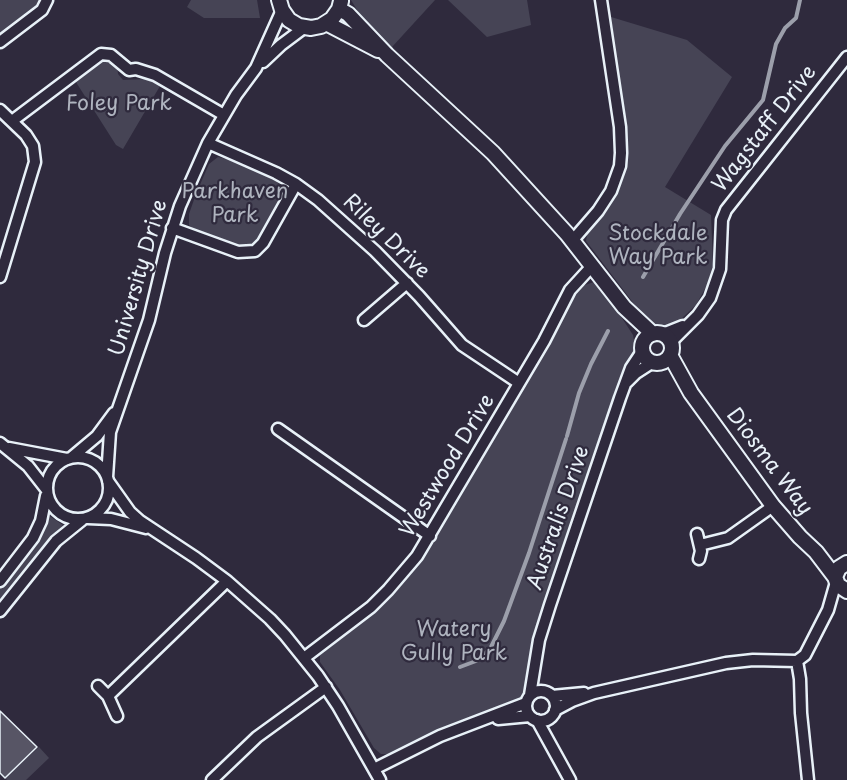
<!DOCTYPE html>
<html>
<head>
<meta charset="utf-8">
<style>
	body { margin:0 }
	canvas { display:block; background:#2f2a3d }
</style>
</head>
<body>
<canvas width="847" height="780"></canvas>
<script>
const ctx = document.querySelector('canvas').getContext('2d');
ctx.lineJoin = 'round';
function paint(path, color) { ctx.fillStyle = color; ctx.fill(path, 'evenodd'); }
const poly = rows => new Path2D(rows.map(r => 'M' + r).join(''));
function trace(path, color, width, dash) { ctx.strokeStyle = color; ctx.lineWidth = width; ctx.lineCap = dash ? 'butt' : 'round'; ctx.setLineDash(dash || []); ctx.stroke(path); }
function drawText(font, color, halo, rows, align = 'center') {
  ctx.font = font + ' "Playpen Sans",sans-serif'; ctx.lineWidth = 4.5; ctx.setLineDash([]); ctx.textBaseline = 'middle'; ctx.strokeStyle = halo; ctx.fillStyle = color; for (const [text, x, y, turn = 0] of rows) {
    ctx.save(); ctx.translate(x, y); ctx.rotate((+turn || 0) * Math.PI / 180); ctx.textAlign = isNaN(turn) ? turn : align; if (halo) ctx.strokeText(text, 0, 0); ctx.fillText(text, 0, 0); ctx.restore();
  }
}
paint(poly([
	[0,0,43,0,39,8,0,36],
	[191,0,257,0,260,18,204,18,187,7],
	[351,0,435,0,392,47,362,18],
	[448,0,527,0,531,25,487,37],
	[611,17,687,40,732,77,665,187,711,215,713,264,708,283,696,305,679,321,664,327,651,324,644,317,586,241,588,230,605,211,613,198,622,176,626,153,626,136],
	[101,59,110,60,117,65,118,74,123,80,148,79,160,86,123,149,116,145,74,79],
	[218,157,238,162,275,180,283,188,284,198,258,242,250,247,240,247,195,231,189,225,189,214,196,194,209,164],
	[594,282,620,315,633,335,636,352,617,392,545,604,533,642,525,694,521,699,504,709,465,720,427,736,392,754,381,754,374,748,340,690,320,662,320,655,373,613,395,591,421,560,546,349,577,291,582,286],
	[48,515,63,525,0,606,0,586,42,530],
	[39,747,49,758,26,780,7,780,5,778]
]), '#464455');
trace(poly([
	[643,277,680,214,725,146,763,100,776,44,785,28,796,18,800,0],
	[567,436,579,393,591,364,608,331],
	[460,667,476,661,490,649,504,621,529,553,566,439]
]), '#9c9fab', 4);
const building = poly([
	[0,711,37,747,5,778,0,773,0,711]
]);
paint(building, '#575565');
trace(building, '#e8f1f8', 1.5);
const street = poly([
	[0,42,42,10,47,0],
	[263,62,281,45,305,27],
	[0,110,26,135,33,146,35,162,0,277],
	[12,121,101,54,111,55,129,70,136,69,155,75,224,115],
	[208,143,276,173,296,184,318,200,375,251,419,296,462,345,519,383],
	[172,228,238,252,255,251,263,243,296,184],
	[572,241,598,211,611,191,620,166,621,153,620,127,601,0],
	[364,320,407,283],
	[663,334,683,326],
	[671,342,698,315,710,298,720,269,722,220,726,210,847,57],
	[627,382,636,373,653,362],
	[278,429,430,536],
	[0,443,28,466,46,489],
	[9,448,67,459],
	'47 488a31 31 0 1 1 62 0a31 31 0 1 1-62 0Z',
	[72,457,97,436,114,413],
	[107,477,110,432,149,320,165,253,180,206,208,143,236,95,256,68,282,10],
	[108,481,130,512,140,521,196,558,227,581,270,619,285,635,318,676,338,706,380,780],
	[88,518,111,519,146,528],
	[697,534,701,551,699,559],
	[700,545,728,538,773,506],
	[0,581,33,538,41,521,46,496],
	[0,611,56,541,82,520],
	[304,658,371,607,388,590,417,556,544,341,570,290,592,266],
	[797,661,800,679,801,713,808,780],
	[98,686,108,696,117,716],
	'526 706a15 15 0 1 1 30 0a15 15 0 1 1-30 0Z',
	[530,695,539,640,550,605,620,398,631,368,643,350],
	[108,696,227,581],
	[552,696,584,693],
	[555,710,572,701,594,693,726,663,753,660,797,661,805,655,828,610,836,582],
	[498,719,530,716],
	[537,720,570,780],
	[374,769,440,736,526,703],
	[212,780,257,737,326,687]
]);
const secondary = poly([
	[279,0,282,10,289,20,299,26,311,28,321,26,332,19,339,9,341,1],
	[339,9,348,14,387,55,493,153,567,234,624,307,653,334],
	[326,23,378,50],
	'642 348a15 15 0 1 1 30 0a15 15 0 1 1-30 0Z',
	[670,355,691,393,773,506,800,537,816,552,835,577],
	[847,563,839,568,835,577,838,585,847,591]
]);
trace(street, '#e8f1f8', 15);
trace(secondary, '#e8f1f8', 18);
trace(street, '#2f2a3d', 10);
trace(secondary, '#2f2a3d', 14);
drawText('21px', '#afb4bf', '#2f2a3d', [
	["Foley Park",119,104],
	["Parkhaven",235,192],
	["Park",235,216],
	["Stockdale",658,234],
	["Way Park",658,258],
	["Watery",454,630],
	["Gully Park",454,654]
]);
drawText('21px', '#e8f1f8', '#2f2a3d', [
	["Wagstaff Drive",765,129,-52],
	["Riley Drive",386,237,44],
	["University Drive",139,278,-74],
	["Diosma Way",769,462,53],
	["Westwood Drive",448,466,-59],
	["Australis Drive",559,518,-71]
]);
</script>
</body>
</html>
